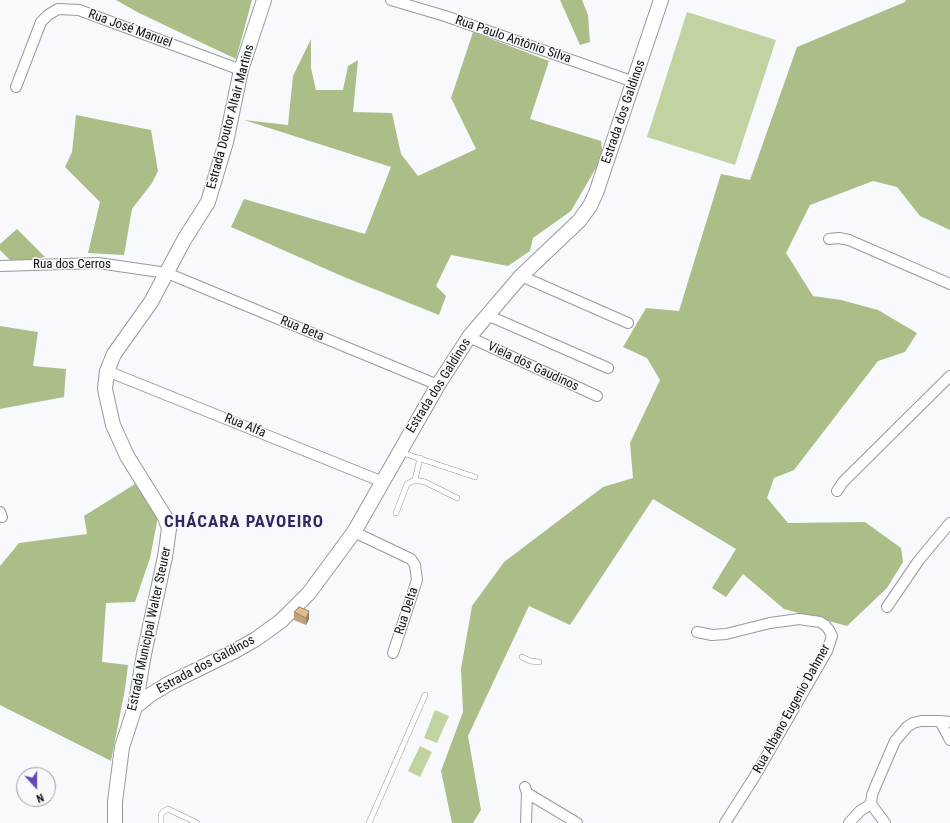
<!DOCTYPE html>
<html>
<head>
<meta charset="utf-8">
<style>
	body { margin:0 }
	#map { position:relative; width:950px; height:823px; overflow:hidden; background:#f8f9fd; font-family:"Roboto Condensed",sans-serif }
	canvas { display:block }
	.north { position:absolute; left:16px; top:767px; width:40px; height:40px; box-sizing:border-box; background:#f8f9fd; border:1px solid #9c9da0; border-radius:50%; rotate:159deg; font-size:11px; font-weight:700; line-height:16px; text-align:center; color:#121314 }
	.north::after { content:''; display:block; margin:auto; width:14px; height:18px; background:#6345bd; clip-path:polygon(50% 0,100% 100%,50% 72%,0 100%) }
</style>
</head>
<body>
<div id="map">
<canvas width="950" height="823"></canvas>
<div class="north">N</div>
</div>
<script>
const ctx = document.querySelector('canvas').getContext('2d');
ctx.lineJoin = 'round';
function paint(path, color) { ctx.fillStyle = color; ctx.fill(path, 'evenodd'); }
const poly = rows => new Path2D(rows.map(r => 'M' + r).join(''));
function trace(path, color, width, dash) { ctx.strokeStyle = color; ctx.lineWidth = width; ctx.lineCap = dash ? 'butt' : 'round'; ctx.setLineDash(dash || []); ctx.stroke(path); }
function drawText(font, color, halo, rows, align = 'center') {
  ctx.font = font + ' "Roboto Condensed",sans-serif'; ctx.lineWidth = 3; ctx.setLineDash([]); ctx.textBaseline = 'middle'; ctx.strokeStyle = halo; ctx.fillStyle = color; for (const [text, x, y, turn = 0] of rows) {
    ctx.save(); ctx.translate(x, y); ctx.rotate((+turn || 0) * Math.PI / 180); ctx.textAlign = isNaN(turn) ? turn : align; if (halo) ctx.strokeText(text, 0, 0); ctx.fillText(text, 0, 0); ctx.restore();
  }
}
paint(poly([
	[687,12,776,40,735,165,647,137],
	[435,710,449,716,437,743,424,738],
	[420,746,432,752,420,777,408,771]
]), '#c1d3a0');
paint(poly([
	[116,0,252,0,236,59,139,13],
	[560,0,582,0,588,15,590,42,580,45],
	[906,0,950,0,950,230,920,216,897,187,873,181,810,205,786,253,813,296,841,300,878,310,917,333,905,352,878,361,794,470,774,478,767,498,788,523,865,522,901,548,903,562,887,588,847,626,784,609,743,574,726,597,712,588,736,549,653,499,570,625,529,606,468,736,481,810,473,823,452,823,441,771,463,712,461,669,472,606,504,562,603,487,633,478,630,443,660,380,647,358,623,347,646,308,679,311,721,174,750,180,797,47,905,2],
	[473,32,549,61,530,119,601,141,603,156,571,211,533,238,530,251,508,266,451,255,436,286,446,296,439,315,344,277,231,227,244,199,365,234,391,167,244,120,288,125,293,76,311,39,311,68,316,90,343,90,348,66,358,60,353,112,392,113,401,154,418,176,476,149,451,98],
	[76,115,151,130,158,171,152,183,132,209,124,255,88,253,100,202,65,167,72,152],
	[17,229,45,257,13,263,0,250,0,244],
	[0,326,38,332,33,366,66,369,64,397,0,409],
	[135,484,158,517,150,558,135,602,106,603,102,662,128,665,125,689,111,761,0,705,0,566,19,543,87,534,84,516]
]), '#abbe87');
const lane = poly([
	[400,452,475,477],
	[415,480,420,458],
	[396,513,407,484,415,480,425,482,457,498],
	[522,657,530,661,539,662],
	[161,823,161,815,163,812,168,809,197,823],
	[369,823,425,695]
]);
const street = poly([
	[391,0,445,16,634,82],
	[16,87,41,22,48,15,58,9,79,10,241,70],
	[829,239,839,238,849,240,950,284],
	[0,266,98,263,167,273,438,385],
	[521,276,628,323],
	[487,315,608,368],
	[469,337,597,396],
	[107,371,383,482],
	[837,491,843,482,950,376],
	[0,512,2,517],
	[354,532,411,559,415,565,417,580,393,653],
	[887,607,919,560,950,523],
	[697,632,712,635,726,634,770,623,799,619,820,622,825,625,829,630,832,636,827,651,755,776,725,823],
	[940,721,950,740],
	[525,787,527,793,577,823],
	[871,804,885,823],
	[526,823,527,793],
	[849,823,860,811,871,804,872,795,876,785,895,741,907,727,913,723,921,721,940,721,950,722]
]);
const secondary = poly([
	[135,707,150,695,168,684,235,651,256,639,281,621,309,593,354,532,438,385,469,337,521,276,579,221,590,206,596,193,661,0],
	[115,823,115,802,122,747,135,707,144,654,165,557,169,529,165,517,127,456,113,425,105,389,107,371,114,354,151,302,184,240,208,202,226,142,241,70,264,0]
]);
trace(lane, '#97999d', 6);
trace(street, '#97999d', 12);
trace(secondary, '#97999d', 16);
trace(lane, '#fff', 5);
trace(street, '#fff', 10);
trace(secondary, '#fff', 14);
paint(poly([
	[294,612,309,619,306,625,294,620]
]), '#bfa276');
paint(poly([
	[309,611,309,619,306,625,306,618]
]), '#9b8460');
const building = poly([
	[299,607,309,611,306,618,294,612,299,607]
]);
paint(building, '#debc89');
trace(building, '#9b8460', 1);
drawText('13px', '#121314', '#f8f9fd', [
	["Rua José Manuel",130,29,20],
	["Rua Paulo Antônio Silva",513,40,19],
	["Estrada dos Galdinos",624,112,-71],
	["Estrada Doutor Altair Martins",231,117,-75],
	["Rua dos Cerros",72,265],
	["Rua Beta",302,329,22],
	["Viela dos Gaudinos",533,367,25],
	["Estrada dos Galdinos",439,386,-58],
	["Rua Alfa",245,426,22],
	["Rua Delta",407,611,-72],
	["Estrada Municipal Walter Steurer",150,629,-78],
	["Estrada dos Galdinos",206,665,-28],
	["Rua Albano Eugenio Dahmer",792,709,-61]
]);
ctx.letterSpacing = '1px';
drawText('bold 17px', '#332661', '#f8f9fd', [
	["CHÁCARA PAVOEIRO",244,523]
]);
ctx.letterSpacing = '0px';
</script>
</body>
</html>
